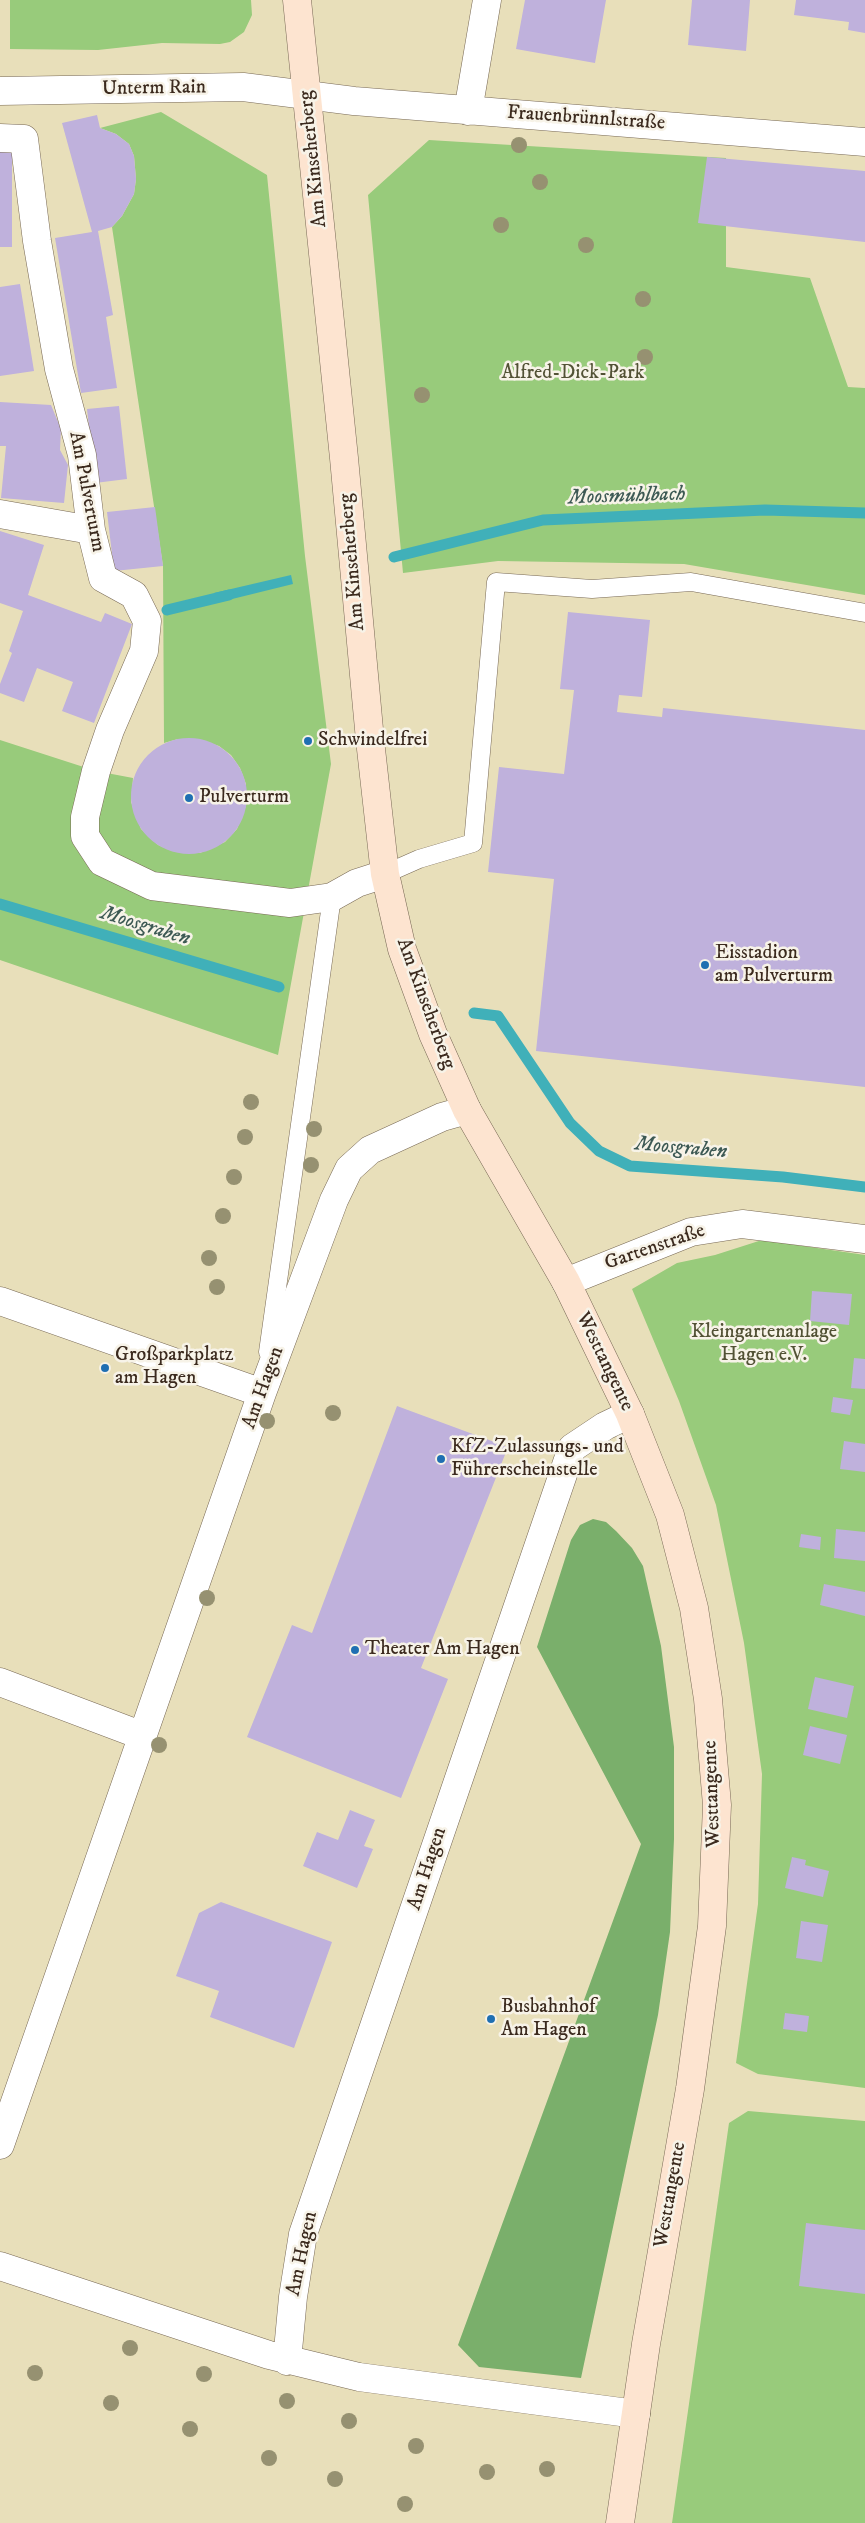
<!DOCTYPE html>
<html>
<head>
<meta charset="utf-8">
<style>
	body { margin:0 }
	canvas { display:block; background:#e8dfba }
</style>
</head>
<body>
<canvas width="865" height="2523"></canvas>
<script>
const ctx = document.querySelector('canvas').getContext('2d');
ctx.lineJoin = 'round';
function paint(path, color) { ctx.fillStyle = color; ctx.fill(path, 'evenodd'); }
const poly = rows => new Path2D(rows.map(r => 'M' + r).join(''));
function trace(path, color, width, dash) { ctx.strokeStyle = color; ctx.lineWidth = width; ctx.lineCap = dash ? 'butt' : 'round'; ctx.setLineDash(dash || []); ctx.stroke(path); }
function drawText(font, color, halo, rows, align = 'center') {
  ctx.font = font + ' "IM FELL DW Pica",serif'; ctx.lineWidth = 5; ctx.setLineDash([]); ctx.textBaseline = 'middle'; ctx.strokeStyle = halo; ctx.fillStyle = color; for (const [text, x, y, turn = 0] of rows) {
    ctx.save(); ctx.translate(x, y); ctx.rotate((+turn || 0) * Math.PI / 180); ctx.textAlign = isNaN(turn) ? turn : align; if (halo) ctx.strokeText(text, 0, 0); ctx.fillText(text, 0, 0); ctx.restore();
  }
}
paint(poly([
	[10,0,251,0,252,15,244,32,230,42,220,44,162,43,98,50,10,49],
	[161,112,267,175,305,556,331,764,278,1055,0,960,0,740,96,771,133,778,131,802,141,829,158,845,172,851,200,853,225,842,237,829,246,806,246,784,240,768,231,755,219,746,198,739,178,739,164,743,163,566,112,227,122,216,134,194,136,179,134,156,129,144,116,134,100,128],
	[429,140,726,158,726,267,810,278,848,387,865,388,865,595,684,564,498,561,403,573,368,195],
	[762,1240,865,1255,865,2088,758,2074,736,2063,758,1904,762,1774,744,1643,716,1505,679,1401,632,1289,677,1263,715,1255],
	[748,2111,865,2121,865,2523,672,2523,729,2123]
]), '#98cb7b');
paint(poly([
	[593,1519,606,1522,616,1531,632,1548,643,1566,661,1646,674,1747,674,1839,670,1932,658,2015,581,2378,479,2367,458,2345,641,1844,537,1647,571,1540,580,1525]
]), '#7aaf6b');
paint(poly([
	[291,575,293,584,216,603,214,593]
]), '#40b0b9');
trace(poly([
	[394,557,543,520,765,510,865,513],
	[167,610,229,595],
	[0,904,279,987],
	[474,1013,498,1016,570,1123,599,1151,630,1166,783,1177,865,1187]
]), '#40b0b9', 11);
paint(poly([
	[525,0,606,0,595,63,516,49],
	[692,0,750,0,746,51,688,45],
	[796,0,865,0,865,33,848,30,849,22,794,15],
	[97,115,100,128,116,134,129,144,134,156,136,179,134,194,122,216,112,227,98,231,113,315,106,317,117,388,81,393,55,238,92,232,62,123],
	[0,151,12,151,12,247,0,247],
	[707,157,865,171,865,242,698,223],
	[20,284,34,371,0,376,0,287],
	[0,402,51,405,61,429,60,450,68,465,64,503,1,498,6,446,0,446],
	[119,406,127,479,95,483,87,409],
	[155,507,163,566,114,571,107,512],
	[0,531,44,545,28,595,101,622,105,613,132,624,94,723,62,711,73,682,37,668,24,702,0,693,0,684,12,653,9,651,23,611,0,603],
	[568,612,650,620,642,697,619,695,617,712,662,717,663,708,865,730,865,1087,536,1051,554,879,488,872,499,767,564,774,574,690,560,689],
	'131 796a58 58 0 1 1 116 0a58 58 0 1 1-116 0Z',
	[812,1291,852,1294,849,1325,810,1321],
	[854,1358,865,1359,865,1389,851,1388],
	[833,1397,853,1400,850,1415,831,1412],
	[397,1406,508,1447,421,1668,448,1679,401,1798,247,1737,292,1625,312,1633],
	[844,1441,865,1444,865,1472,840,1469],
	[836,1529,865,1532,865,1561,834,1558],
	[801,1534,821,1537,820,1550,799,1547],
	[824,1584,865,1592,865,1616,820,1605],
	[815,1677,854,1686,847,1718,808,1709],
	[810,1726,847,1735,840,1764,803,1755],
	[350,1810,375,1820,364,1846,373,1849,357,1888,303,1866,317,1832,338,1840],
	[792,1857,806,1860,805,1865,829,1871,823,1897,785,1888],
	[221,1902,332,1942,294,2048,210,2017,219,1991,176,1976,199,1913],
	[801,1921,828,1925,822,1962,796,1958],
	[785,2013,809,2016,807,2032,783,2029],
	[806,2223,865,2230,865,2294,799,2286]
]), '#bfb1dc');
const lane = poly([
	[385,874,419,859,473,843,496,582,592,589,691,582,865,613],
	[268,1352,332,897]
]);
const street = poly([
	[0,91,243,87,354,101,865,142],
	[468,111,487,0],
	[0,138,24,139,37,241,59,369,82,455,91,530,103,578,134,595,147,621,144,651,110,730,96,771,85,817,85,836,102,862,152,886,290,903,332,897,357,883,385,874],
	[0,514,91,530],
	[566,1282,691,1232,742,1224,865,1239],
	[0,1301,262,1393],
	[0,1682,143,1736],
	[0,2145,262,1393,334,1200,349,1169,370,1150,442,1117,467,1110],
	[0,2266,269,2355,359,2377,636,2414],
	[287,2361,293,2297,303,2234,572,1448,605,1426,630,1414]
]);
const secondary = poly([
	[297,0,344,458,370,740,385,874,402,949,433,1034,467,1110,566,1282,630,1414,670,1515,694,1608,708,1699,717,1805,712,1926,690,2089,646,2344,620,2523]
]);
trace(lane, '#786955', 19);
trace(street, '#786955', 29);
trace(secondary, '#786955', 29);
trace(lane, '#fff', 18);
trace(street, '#fff', 28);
trace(secondary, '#fde4d0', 28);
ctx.fillStyle = '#969171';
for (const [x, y] of [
	[519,145],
	[540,182],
	[501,225],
	[586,245],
	[643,299],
	[645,357],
	[422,395],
	[251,1102],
	[314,1129],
	[245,1137],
	[311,1165],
	[234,1177],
	[223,1216],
	[209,1258],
	[217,1287],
	[333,1413],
	[267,1421],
	[207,1598],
	[159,1745],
	[130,2348],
	[35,2373],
	[204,2374],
	[287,2401],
	[111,2403],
	[349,2421],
	[190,2429],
	[416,2446],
	[269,2458],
	[547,2469],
	[487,2472],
	[335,2479],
	[405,2504]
]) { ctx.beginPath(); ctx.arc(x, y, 8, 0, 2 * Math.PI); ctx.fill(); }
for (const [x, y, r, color] of [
	[308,741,5,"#1f6fb2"],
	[189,798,5,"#1f6fb2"],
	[705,965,5,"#1f6fb2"],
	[105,1368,5,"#1f6fb2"],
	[441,1459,5,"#1f6fb2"],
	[355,1650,5,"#1f6fb2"],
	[491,2019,5,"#1f6fb2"]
]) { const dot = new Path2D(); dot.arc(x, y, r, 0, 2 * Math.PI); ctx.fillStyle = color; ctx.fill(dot); trace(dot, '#f7f3e8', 2); }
drawText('20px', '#3b2a1e', '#f7f3e8', [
	["Unterm Rain",154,89,-1],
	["Frauenbrünnlstraße",586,119,4],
	["Am Kinseherberg",314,159,-96],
	["Am Pulverturm",86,492,79],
	["Am Kinseherberg",353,562,-95],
	["Am Kinseherberg",425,1004,70],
	["Gartenstraße",655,1248,-19],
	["Westtangente",604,1362,64],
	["Am Hagen",264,1388,-70],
	["Westtangente",713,1794,-92],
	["Am Hagen",428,1869,-72],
	["Westtangente",671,2195,-80],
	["Am Hagen",303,2254,-78]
]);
drawText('20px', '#525235', '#f7f3e8', [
	["Alfred-Dick-Park",573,374],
	["Kleingartenanlage",764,1333],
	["Hagen e.V.",764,1356]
]);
drawText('20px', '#3b2a1e', '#f7f3e8', [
	["Schwindelfrei",318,741],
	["Pulverturm",199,798],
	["Eisstadion",715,954],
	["am Pulverturm",715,977],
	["Großparkplatz",115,1356],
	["am Hagen",115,1379],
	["KfZ-Zulassungs- und",451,1448],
	["Führerscheinstelle",451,1471],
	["Theater Am Hagen",365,1650],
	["Busbahnhof",501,2008],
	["Am Hagen",501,2031]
], 'left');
drawText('italic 21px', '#3d5954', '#f7f3e8', [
	["Moosmühlbach",627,497,-2],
	["Moosgraben",145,927,17],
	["Moosgraben",681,1149,5]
]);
</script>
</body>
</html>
